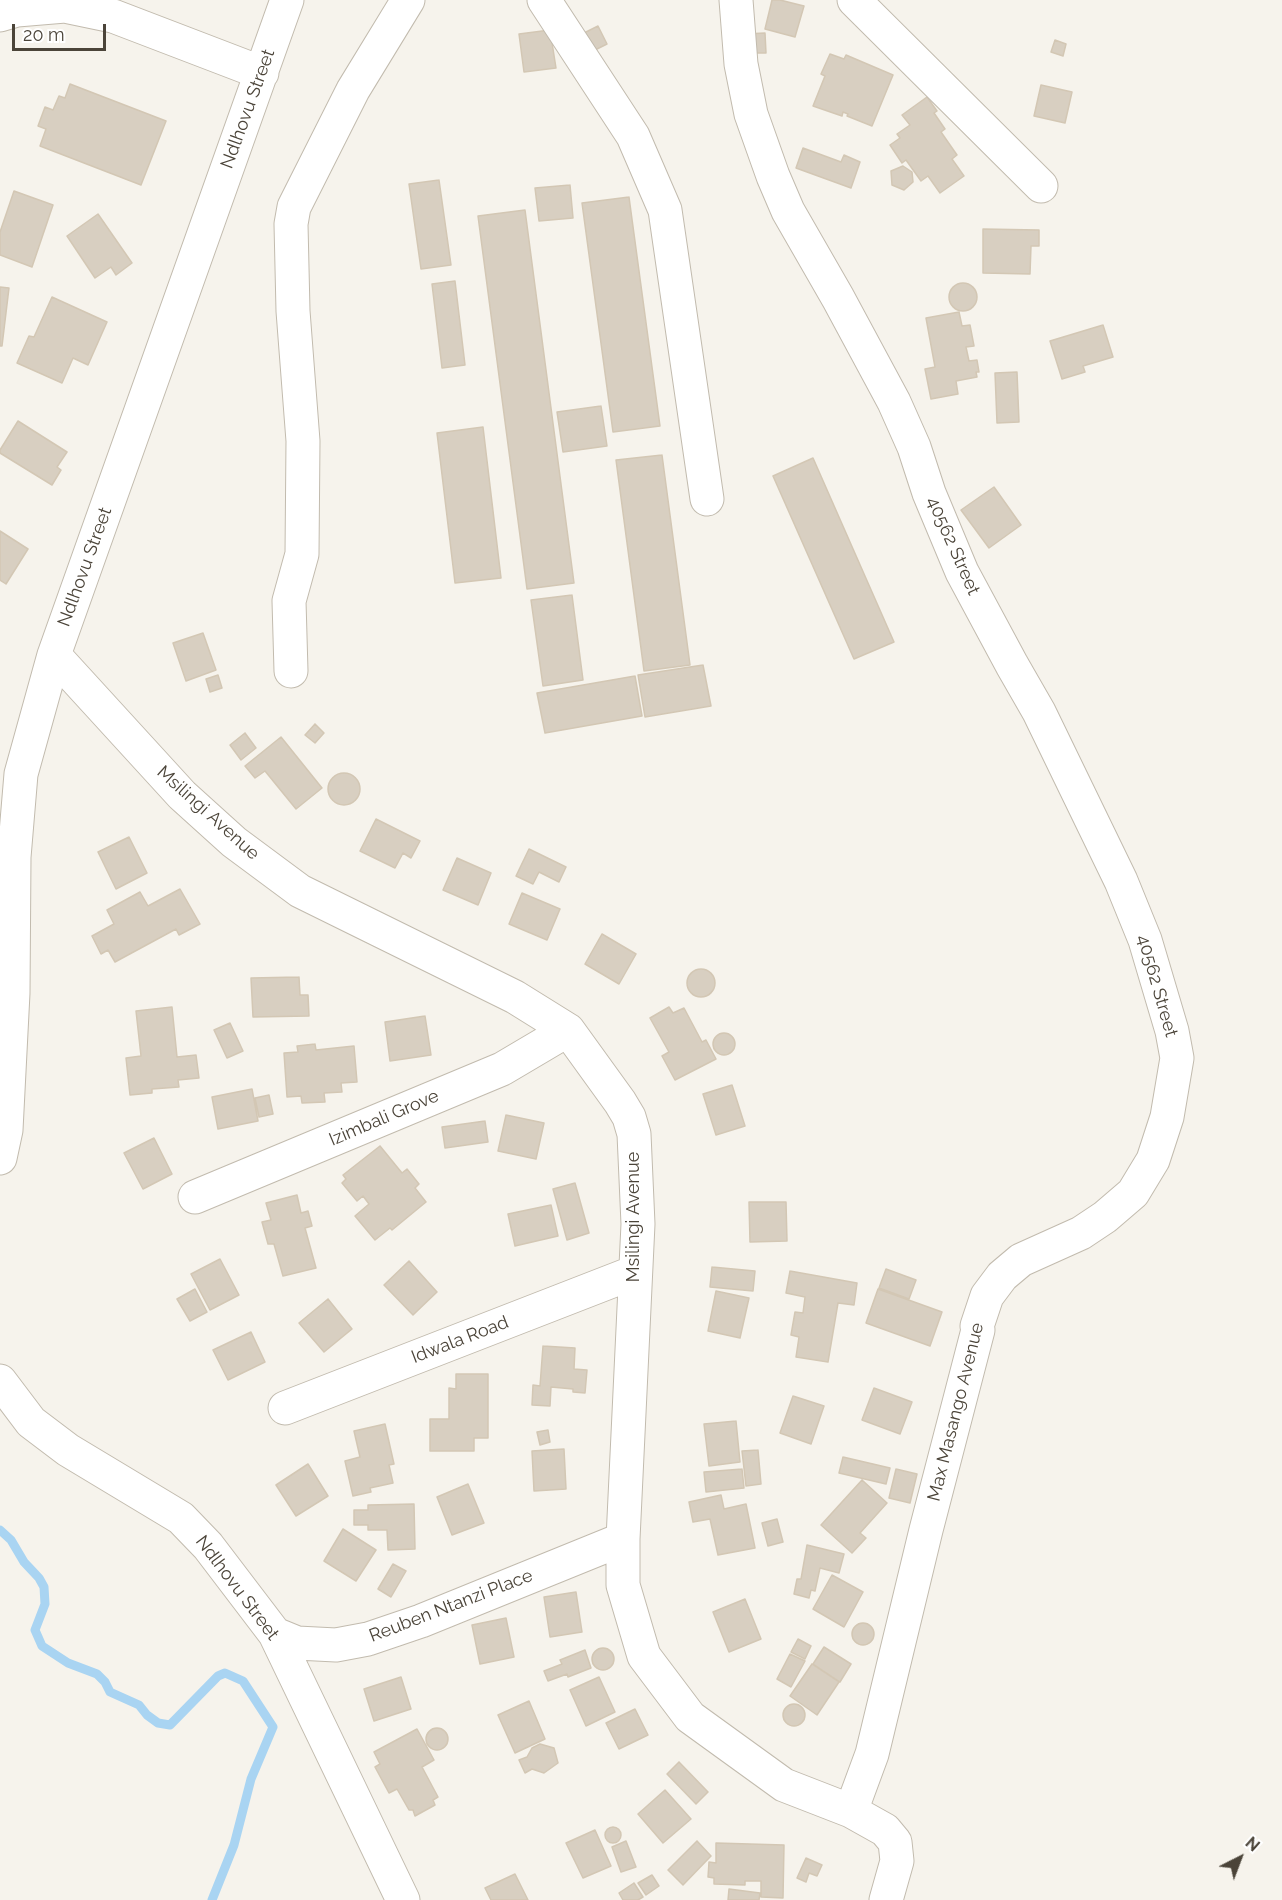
<!DOCTYPE html>
<html>
<head>
<meta charset="utf-8">
<style>
	body { margin:0 }
	#map { position:relative; width:1282px; height:1900px; overflow:hidden; background:#f6f3ec; font-family:Raleway,sans-serif }
	canvas { display:block }
	.north { position:absolute; left:1210px; top:1828px; width:60px; height:60px; -webkit-text-stroke:4px #fff; paint-order:stroke; rotate:42deg; font-size:16px; font-weight:700; line-height:24px; text-align:center; color:#4b4439 }
	.north::after { content:''; display:block; margin:auto; width:21px; height:27px; background:#4b4439; clip-path:polygon(50% 0,100% 100%,50% 72%,0 100%) }
	.scale { position:absolute; left:12px; top:24px; width:94px; height:27px; box-sizing:border-box; border:3px solid #4b4439; border-top:0; padding-left:8px; font-size:18px; line-height:21px; white-space:nowrap; color:#4b4439; -webkit-text-stroke:4px #fff; paint-order:stroke }
</style>
</head>
<body>
<div id="map">
<canvas width="1282" height="1900"></canvas>
<div class="north">N</div>
<div class="scale">20 m</div>
</div>
<script>
const ctx = document.querySelector('canvas').getContext('2d');
ctx.lineJoin = 'round';
const poly = rows => new Path2D(rows.map(r => 'M' + r).join(''));
function trace(path, color, width, dash) { ctx.strokeStyle = color; ctx.lineWidth = width; ctx.lineCap = dash ? 'butt' : 'round'; ctx.setLineDash(dash || []); ctx.stroke(path); }
function paint(path, color) { ctx.fillStyle = color; ctx.fill(path, 'evenodd'); }
function drawText(font, color, halo, rows, align = 'center') {
  ctx.font = font + ' Raleway,sans-serif'; ctx.lineWidth = 5; ctx.setLineDash([]); ctx.textBaseline = 'middle'; ctx.strokeStyle = halo; ctx.fillStyle = color; for (const [text, x, y, turn = 0] of rows) {
    ctx.save(); ctx.translate(x, y); ctx.rotate((+turn || 0) * Math.PI / 180); ctx.textAlign = isNaN(turn) ? turn : align; if (halo) ctx.strokeText(text, 0, 0); ctx.fillText(text, 0, 0); ctx.restore();
  }
}
trace(poly([
	[0,1530,11,1540,24,1562,39,1578,44,1587,45,1604,35,1630,42,1646,68,1663,97,1674,105,1682,110,1692,139,1705,147,1715,158,1723,170,1725,218,1676,225,1673,243,1681,273,1727,251,1779,234,1845,212,1900]
]), '#a9d4f2', 9);
const building = poly([
	[772,0,780,0,804,6,795,37,765,29,772,0],
	[598,26,607,44,593,51,584,33,598,26],
	[550,30,556,68,524,72,519,34,550,30],
	[765,33,766,53,746,53,745,34,765,33],
	[1055,40,1066,44,1063,56,1051,52,1055,40],
	[830,54,844,59,846,55,893,75,872,126,847,116,848,114,843,112,842,116,813,106,825,76,821,74,830,54],
	[70,84,166,121,141,185,40,146,46,129,38,126,45,107,53,110,59,96,65,98,70,84],
	[1041,85,1072,92,1065,123,1034,116,1041,85],
	[927,97,937,111,934,113,945,129,941,132,957,155,952,159,964,176,940,193,928,176,921,181,906,160,902,163,890,145,900,138,897,134,910,125,902,115,927,97],
	[803,148,841,162,844,155,860,162,851,188,796,168,803,148],
	[903,166,912,172,913,182,904,190,892,185,891,171,903,166],
	[439,180,451,265,421,269,409,184,439,180],
	[570,185,573,218,539,221,535,188,570,185],
	[14,191,53,205,32,267,0,255,0,232,14,191],
	[629,197,660,426,613,432,582,203,629,197],
	[525,210,574,583,527,589,478,216,525,210],
	[98,214,132,263,116,275,111,267,95,278,67,236,98,214],
	[983,229,1039,230,1039,246,1031,246,1030,274,983,273,983,229],
	[455,281,465,365,442,368,432,284,455,281],
	'949 297a14 14 0 1 1 28 0a14 14 0 1 1-28 0Z',
	[0,287,9,288,2,346,0,346,0,287],
	[52,297,107,322,88,365,73,358,62,383,17,363,29,336,34,337,52,297],
	[959,312,962,326,970,325,974,346,966,347,969,361,977,360,979,372,976,372,977,377,956,381,958,394,931,399,925,369,935,367,926,318,959,312],
	[1103,325,1113,357,1083,366,1085,372,1062,379,1050,341,1103,325],
	[1017,372,1019,422,997,423,995,373,1017,372],
	[601,406,607,446,563,452,557,412,601,406],
	[18,421,67,452,57,467,61,470,52,485,0,453,0,450,18,421],
	[483,427,501,578,455,583,437,433,483,427],
	[662,455,690,665,644,671,616,460,662,455],
	[813,458,894,642,854,659,773,476,813,458],
	[994,487,1021,525,989,548,961,510,994,487],
	[0,531,28,549,6,584,0,580,0,531],
	[572,595,583,680,543,686,531,600,572,595],
	[203,633,216,670,186,681,173,643,203,633],
	[703,665,711,706,645,717,638,675,703,665],
	[218,675,222,688,210,692,206,679,218,675],
	[635,676,642,716,545,733,537,693,635,676],
	[315,724,324,733,315,743,305,735,315,724],
	[245,733,256,748,241,760,230,745,245,733],
	[281,737,322,788,296,809,265,771,255,778,245,766,281,737],
	'328 789a16 16 0 1 1 32 0a16 16 0 1 1-32 0Z',
	[376,819,420,841,411,858,403,853,395,868,360,851,376,819],
	[129,837,147,873,116,889,98,852,129,837],
	[529,849,566,867,559,882,539,872,533,884,516,876,529,849],
	[457,858,491,873,478,905,443,890,457,858],
	[180,889,200,924,179,935,176,929,115,962,108,950,101,954,92,936,114,924,107,910,140,892,148,906,180,889],
	[522,893,560,909,547,940,509,924,522,893],
	[602,934,636,954,619,984,585,964,602,934],
	'687 983a14 14 0 1 1 28 0a14 14 0 1 1-28 0Z',
	[299,977,300,995,308,995,309,1016,253,1017,251,978,299,977],
	[172,1007,177,1057,196,1055,199,1078,178,1080,179,1087,152,1089,152,1093,130,1095,126,1058,141,1056,136,1011,172,1007],
	[669,1007,673,1013,684,1008,702,1042,706,1040,716,1059,675,1080,662,1056,669,1052,650,1018,669,1007],
	[425,1016,431,1055,390,1061,385,1022,425,1016],
	[230,1023,243,1051,227,1058,214,1030,230,1023],
	'713 1044a11 11 0 1 1 22 0a11 11 0 1 1-22 0Z',
	[315,1044,316,1050,354,1046,357,1082,341,1083,342,1092,324,1093,325,1102,302,1103,301,1096,287,1097,284,1053,298,1052,297,1046,315,1044],
	[732,1085,745,1126,716,1135,703,1094,732,1085],
	[252,1089,258,1121,218,1129,212,1097,252,1089],
	[269,1095,273,1114,259,1117,255,1098,269,1095],
	[506,1115,544,1123,536,1159,498,1151,506,1115],
	[485,1121,488,1142,445,1148,442,1127,485,1121],
	[154,1138,172,1174,143,1189,124,1153,154,1138],
	[380,1146,402,1173,407,1169,419,1184,415,1188,426,1202,392,1230,390,1228,375,1240,355,1216,369,1204,363,1196,357,1201,342,1183,346,1179,343,1175,380,1146],
	[575,1183,589,1233,567,1240,553,1189,575,1183],
	[297,1195,301,1213,308,1211,312,1226,305,1228,316,1268,283,1276,274,1244,268,1244,262,1222,271,1220,266,1203,297,1195],
	[749,1202,786,1202,787,1241,750,1242,749,1202],
	[551,1205,558,1236,515,1246,508,1214,551,1205],
	[220,1259,239,1295,210,1310,191,1274,220,1259],
	[409,1261,437,1292,413,1315,384,1285,409,1261],
	[712,1267,755,1271,753,1291,710,1287,712,1267],
	[886,1269,916,1280,909,1299,879,1288,886,1269],
	[790,1271,857,1283,854,1305,838,1303,828,1362,796,1357,799,1337,791,1335,795,1312,803,1313,805,1297,786,1293,790,1271],
	[195,1289,207,1312,190,1321,177,1299,195,1289],
	[878,1289,942,1312,930,1346,866,1323,878,1289],
	[716,1291,749,1298,740,1338,708,1331,716,1291],
	[328,1299,352,1329,324,1352,299,1323,328,1299],
	[251,1332,265,1362,228,1380,213,1350,251,1332],
	[543,1346,575,1348,574,1369,587,1370,585,1393,573,1392,573,1389,551,1387,550,1406,532,1405,533,1385,540,1386,543,1346],
	[456,1374,488,1374,488,1438,474,1438,474,1451,430,1451,430,1419,449,1419,449,1388,456,1389,456,1374],
	[874,1388,912,1402,900,1434,862,1420,874,1388],
	[793,1396,824,1406,811,1444,780,1433,793,1396],
	[736,1421,740,1462,709,1466,704,1424,736,1421],
	[385,1424,394,1464,389,1465,393,1483,370,1488,371,1492,353,1496,345,1461,360,1457,354,1431,385,1424],
	[548,1430,550,1442,540,1445,537,1432,548,1430],
	[564,1449,566,1489,534,1491,532,1451,564,1449],
	[758,1450,761,1484,746,1486,742,1451,758,1450],
	[843,1457,890,1468,886,1484,839,1473,843,1457],
	[308,1464,328,1496,296,1516,276,1485,308,1464],
	[742,1469,744,1488,706,1492,704,1472,742,1469],
	[896,1469,917,1474,910,1503,889,1498,896,1469],
	[862,1480,887,1503,860,1533,866,1538,852,1553,821,1525,862,1480],
	[468,1484,484,1523,452,1535,437,1497,468,1484],
	[721,1495,724,1509,746,1504,755,1548,718,1555,710,1519,693,1522,689,1502,721,1495],
	[414,1504,415,1549,388,1550,387,1530,368,1530,368,1525,354,1525,354,1510,368,1510,368,1505,414,1504],
	[777,1519,783,1542,768,1546,762,1523,777,1519],
	[343,1529,376,1550,356,1581,324,1561,343,1529],
	[807,1545,844,1554,839,1573,820,1568,815,1591,811,1590,809,1598,794,1594,797,1579,801,1579,807,1545],
	[393,1564,406,1571,391,1597,378,1589,393,1564],
	[832,1575,863,1592,844,1627,813,1609,832,1575],
	[576,1592,582,1632,550,1637,544,1597,576,1592],
	[745,1599,761,1639,729,1652,713,1612,745,1599],
	[506,1618,514,1657,480,1664,472,1625,506,1618],
	'852 1634a11 11 0 1 1 22 0a11 11 0 1 1-22 0Z',
	[798,1639,811,1646,805,1659,791,1652,798,1639],
	[824,1647,851,1664,840,1682,813,1664,824,1647],
	'592 1659a11 11 0 1 1 22 0a11 11 0 1 1-22 0Z',
	[585,1650,591,1668,568,1677,567,1674,548,1681,544,1671,562,1664,560,1660,585,1650],
	[790,1654,805,1661,791,1687,777,1679,790,1654],
	[812,1664,839,1682,817,1715,790,1696,812,1664],
	[401,1677,411,1709,374,1721,364,1689,401,1677],
	[599,1677,615,1712,586,1726,570,1690,599,1677],
	[529,1701,545,1739,515,1753,498,1715,529,1701],
	'783 1715a11 11 0 1 1 22 0a11 11 0 1 1-22 0Z',
	[635,1709,648,1735,619,1749,606,1723,635,1709],
	'426 1739a11 11 0 1 1 22 0a11 11 0 1 1-22 0Z',
	[417,1729,434,1760,422,1767,438,1797,433,1800,435,1805,415,1816,413,1810,409,1810,397,1789,389,1793,375,1767,380,1764,374,1752,417,1729],
	[540,1744,554,1748,558,1763,544,1773,532,1769,525,1773,519,1760,527,1757,532,1748,540,1744],
	[679,1762,708,1792,696,1804,667,1774,679,1762],
	[665,1790,691,1819,663,1843,638,1814,665,1790],
	'605 1835a8 8 0 1 1 16 0a8 8 0 1 1-16 0Z',
	[595,1830,611,1866,583,1878,566,1843,595,1830],
	[626,1841,636,1867,621,1872,612,1847,626,1841],
	[697,1841,711,1856,683,1885,668,1870,697,1841],
	[716,1843,784,1845,783,1898,761,1897,761,1881,745,1881,745,1885,714,1884,714,1878,708,1877,709,1862,716,1863,716,1843],
	[806,1858,822,1865,817,1876,809,1873,806,1882,797,1878,806,1858],
	[515,1874,528,1900,491,1900,485,1888,515,1874],
	[652,1875,659,1886,646,1895,638,1883,652,1875],
	[634,1883,643,1897,638,1900,623,1900,619,1893,634,1883],
	[729,1889,760,1893,759,1900,728,1900,729,1889]
]);
paint(building, '#d8cfc1');
trace(building, '#d3c7b4', 1.5);
const minor = poly([
	[544,0,633,136,665,210,707,499],
	[736,0,741,64,751,114,773,176,788,211,838,298,894,402,914,447,929,493,962,572,1012,665,1039,712,1121,881,1145,940,1172,1031,1177,1058,1167,1117,1153,1160,1133,1193,1105,1217,1081,1233,1021,1260,1002,1276,987,1296,977,1326,978,1330,926,1530,872,1754,851,1811],
	[854,0,1041,186],
	[0,15,17,10,65,6,113,16,262,73],
	[54,655,182,795,234,842,300,891,515,997,568,1030,620,1102,629,1117,634,1134,638,1224,623,1539,623,1585,644,1656,690,1717,784,1785,851,1811,885,1830,895,1842,897,1861,886,1900],
	[291,671,289,601,302,554,303,441,293,311,291,224,294,207,353,90,408,0],
	[0,1158,6,1130,13,993,14,857,21,774,54,655,287,0],
	[195,1197,502,1069,568,1030],
	[0,1381,31,1422,68,1450,181,1518,208,1546,275,1634,403,1900],
	[285,1408,635,1272],
	[275,1634,297,1643,336,1645,368,1639,421,1621,623,1539]
]);
trace(minor, '#c2bbae', 35);
trace(minor, '#fff', 33);
drawText('18px', '#4b4439', '#fff', [
	["Ndlhovu Street",248,109,-70],
	["40562 Street",953,546,66],
	["Ndlhovu Street",85,567,-70],
	["Msilingi Avenue",208,813,42],
	["40562 Street",1157,986,74],
	["Izimbali Grove",384,1118,-23],
	["Msilingi Avenue",634,1217,-90],
	["Idwala Road",460,1340,-21],
	["Max Masango Avenue",956,1412,-76],
	["Ndlhovu Street",237,1588,53],
	["Reuben Ntanzi Place",451,1606,-21]
]);
</script>
</body>
</html>
